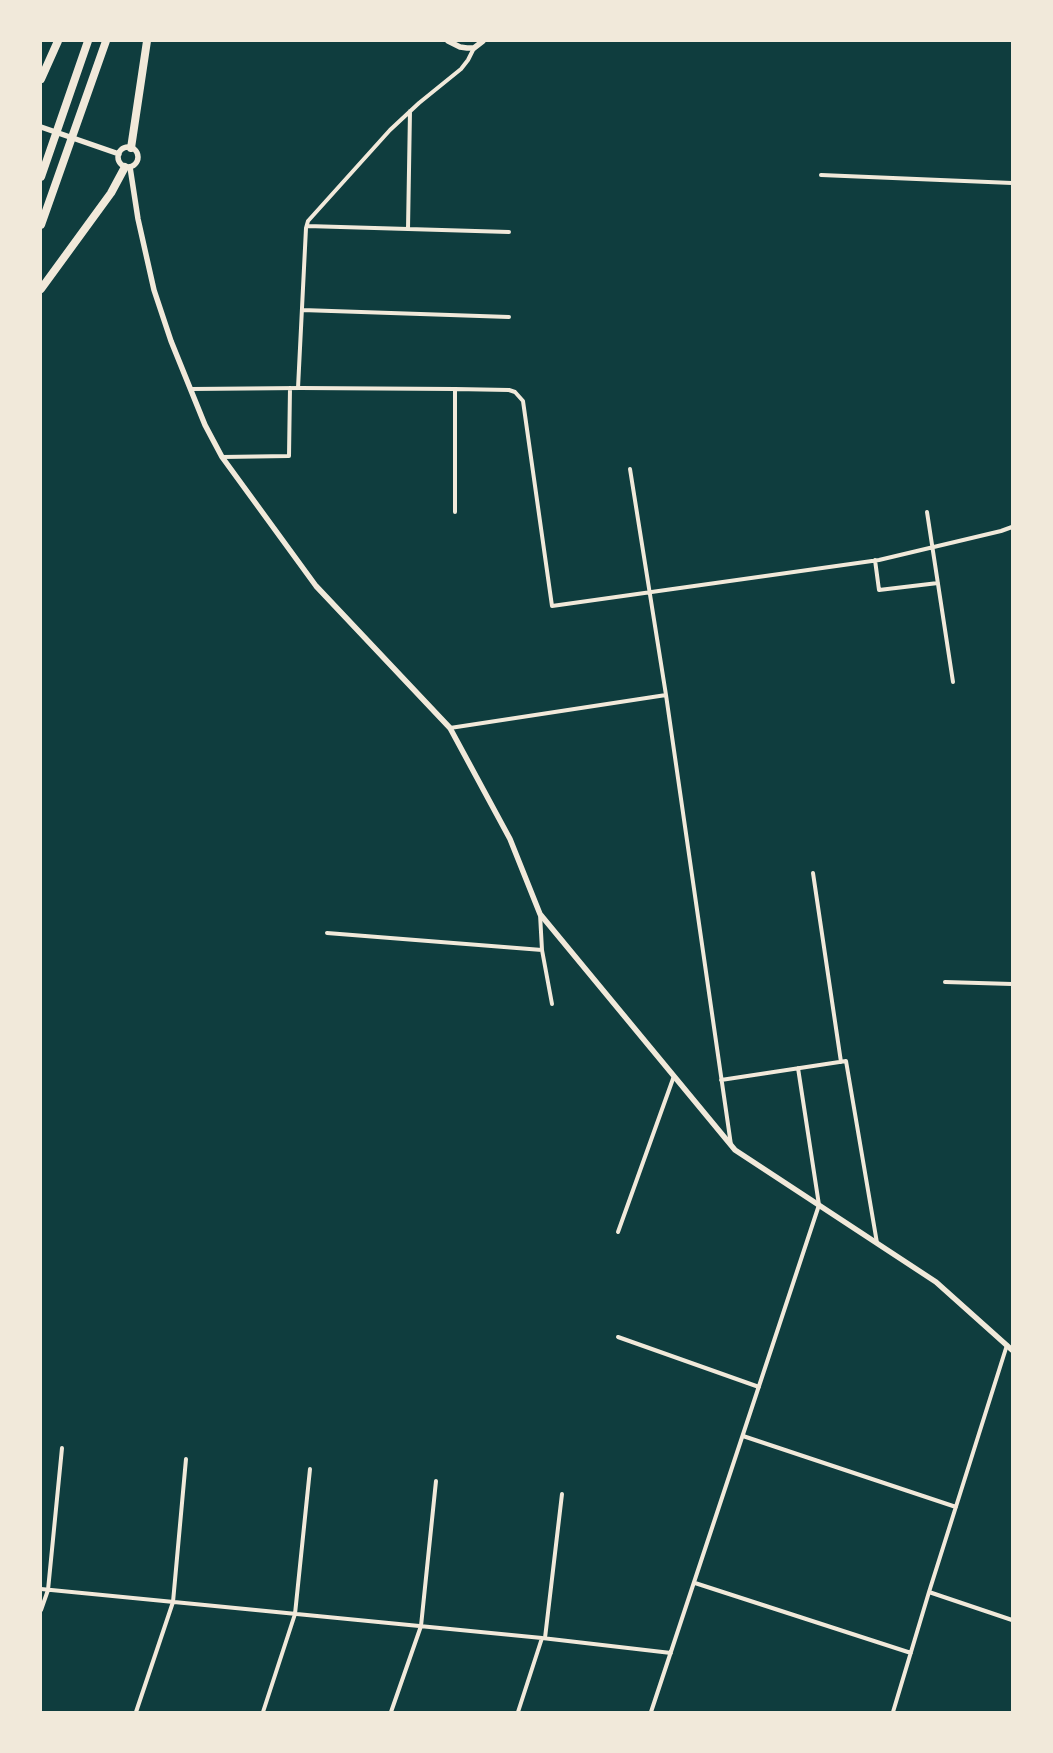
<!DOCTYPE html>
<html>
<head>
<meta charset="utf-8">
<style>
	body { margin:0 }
	#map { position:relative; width:1053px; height:1753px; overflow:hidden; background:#0f3d3e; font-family:"Roboto Condensed",sans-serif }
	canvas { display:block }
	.frame { position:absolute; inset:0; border:42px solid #f1e9da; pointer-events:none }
</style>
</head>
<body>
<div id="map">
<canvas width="1053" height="1753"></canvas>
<div class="frame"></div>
</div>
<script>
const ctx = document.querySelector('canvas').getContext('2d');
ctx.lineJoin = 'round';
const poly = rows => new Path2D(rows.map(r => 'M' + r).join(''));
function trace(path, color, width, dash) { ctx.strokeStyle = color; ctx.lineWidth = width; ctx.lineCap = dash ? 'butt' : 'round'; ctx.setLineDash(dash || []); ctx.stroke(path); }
trace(poly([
	[821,175,1012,183],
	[307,226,509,232],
	[408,229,410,111],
	[302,310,509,317],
	[298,388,306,228,308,221,390,130,419,103,461,69,468,60,474,48],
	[191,389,301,388,455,389,509,390,515,392,523,401,552,606,879,560,1001,531,1012,527],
	[222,457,289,456,290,388],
	[630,469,666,695,731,1145],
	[455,512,455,389],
	[927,512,953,682],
	[875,560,879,590,938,583],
	[450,728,666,695],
	[813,873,841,1062],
	[540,914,542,950,552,1004],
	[327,933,542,950],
	[945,982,1012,984],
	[721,1080,846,1061,877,1243],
	[618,1232,674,1076],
	[618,1337,759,1387],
	[743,1436,956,1507],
	[695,1583,911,1653],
	[41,1589,542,1638,671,1653],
	[929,1592,1012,1620],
	[41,1610,48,1590,62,1448],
	[545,1638,562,1494],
	[136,1712,173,1602,186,1459],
	[263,1712,295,1614,310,1469],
	[391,1712,421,1626,436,1481],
	[518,1712,542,1638],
	[651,1712,819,1205,798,1068],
	[893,1712,929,1592,1007,1345]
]), '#f1e9da', 4);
trace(poly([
	[448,41,460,47,467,48,474,48,483,41],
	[41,127,119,154],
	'118 157a10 10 0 1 1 20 0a10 10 0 1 1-20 0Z',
	[130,167,138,219,154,290,171,341,205,425,222,457,316,586,450,728,510,839,540,914,735,1150,936,1282,1012,1350]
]), '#f1e9da', 5.5);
trace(poly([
	[41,79,58,41],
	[131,148,147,41],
	[41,177,88,41],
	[41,225,106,41],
	[41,289,111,193,125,167]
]), '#f1e9da', 8);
</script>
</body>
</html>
